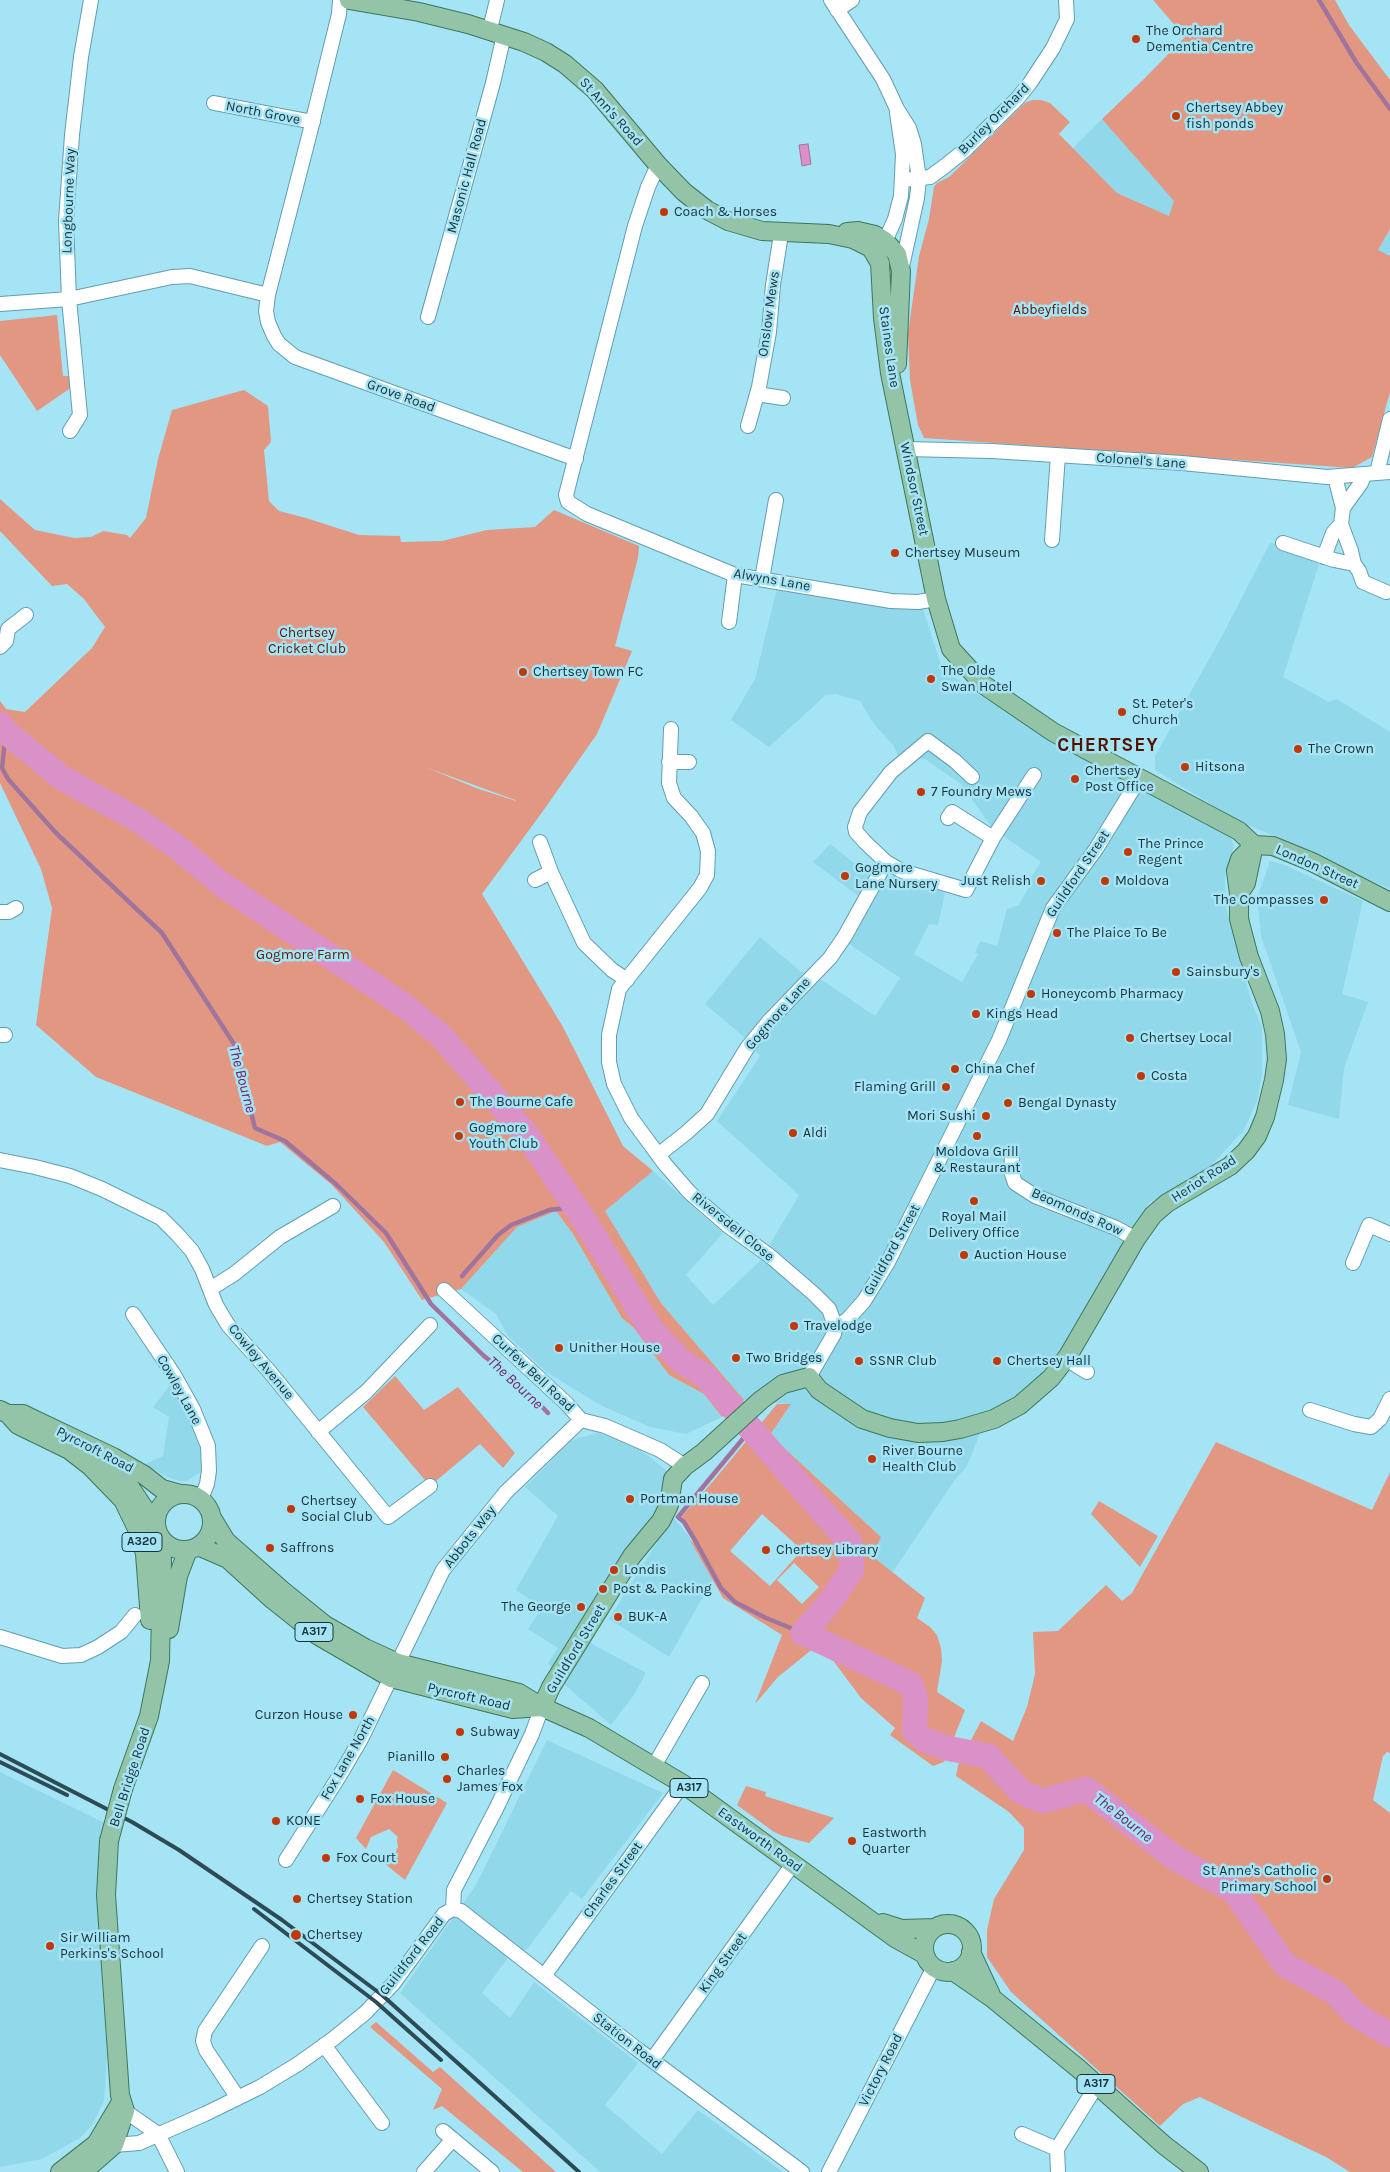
<!DOCTYPE html>
<html>
<head>
<meta charset="utf-8">
<style>
	body { margin:0 }
	canvas { display:block; background:#a5e4f5 }
</style>
</head>
<body>
<canvas width="1390" height="2172"></canvas>
<script>
const ctx = document.querySelector('canvas').getContext('2d');
ctx.lineJoin = 'round';
function paint(path, color) { ctx.fillStyle = color; ctx.fill(path, 'evenodd'); }
const poly = rows => new Path2D(rows.map(r => 'M' + r).join(''));
function trace(path, color, width, dash) { ctx.strokeStyle = color; ctx.lineWidth = width; ctx.lineCap = dash ? 'butt' : 'round'; ctx.setLineDash(dash || []); ctx.stroke(path); }
function drawText(font, color, halo, rows, align = 'center') {
  ctx.font = font + ' Karla,sans-serif'; ctx.lineWidth = 5; ctx.setLineDash([]); ctx.textBaseline = 'middle'; ctx.strokeStyle = halo; ctx.fillStyle = color; for (const [text, x, y, turn = 0] of rows) {
    ctx.save(); ctx.translate(x, y); ctx.rotate((+turn || 0) * Math.PI / 180); ctx.textAlign = isNaN(turn) ? turn : align; if (halo) ctx.strokeText(text, 0, 0); ctx.fillText(text, 0, 0); ctx.restore();
  }
}
paint(poly([
	[1102,119,1175,201,1169,216,1117,193,1073,148],
	[1390,229,1390,256,1378,250],
	[1270,543,1278,544,1319,564,1283,677,1329,702,1337,699,1390,732,1390,889,1280,838,1242,823,1155,770,1155,756,1222,636],
	[777,588,922,606,942,668,985,699,1230,838,1234,845,1225,878,1226,906,1234,940,1252,1003,1262,1027,1262,1075,1257,1101,1244,1130,1209,1168,1149,1203,1062,1348,1029,1389,989,1411,967,1466,954,1481,892,1573,871,1556,881,1537,770,1435,791,1404,744,1400,661,1303,605,1211,653,1171,723,1233,686,1275,713,1305,760,1261,799,1195,717,1121,760,1056,744,1037,705,1004,760,937,800,971,825,982,875,1016,900,978,849,944,861,898,813,862,830,844,872,877,895,876,945,893,938,925,929,924,914,954,962,982,978,954,975,953,980,941,997,946,1007,909,1019,905,1031,883,1029,880,1041,862,993,829,961,784,925,759,898,755,893,745,873,723,860,701,836,694,826,695,769,747,731,720,755,679],
	[1270,861,1285,865,1363,901,1342,994,1368,1002,1344,1068,1339,1119,1288,1105,1301,1052,1261,936,1257,898],
	[556,1211,573,1234,622,1318,633,1327,669,1375,704,1394,722,1417,686,1434,650,1427,600,1405,545,1371,508,1336,496,1314,461,1289,517,1227],
	[173,1382,182,1398,203,1457,204,1470,187,1481,179,1481,165,1476,145,1464,163,1456,169,1417,153,1407],
	[597,1433,628,1440,666,1470,666,1503,577,1633,594,1645,646,1673,634,1695,611,1725,557,1678,548,1663,558,1648,528,1629,542,1608,516,1590,558,1516,525,1487,572,1440],
	[673,1517,688,1535,713,1579,669,1657,609,1619],
	[547,1740,663,1793,582,1899,571,1891,528,1948,507,1959,482,1993,510,2018,534,1982,638,2063,605,2105,662,2154,698,2110,783,2172,600,2172,400,1993,476,1885],
	[0,1772,107,1824,102,1839,97,1903,107,2056,104,2101,92,2125,80,2138,42,2159,0,2167]
]), '#91d8eb');
paint(poly([
	[1153,0,1335,0,1349,25,1390,80,1390,229,1378,250,1390,256,1390,392,1372,457,1352,468,924,438,918,425,910,380,908,333,919,256,929,219,934,187,937,183,949,177,1025,103,1032,100,1041,100,1050,103,1070,122,1059,134,1117,193,1169,216,1174,201,1102,119,1146,77,1185,37],
	[57,315,63,376,73,376,72,387,37,411,0,355,0,321],
	[244,390,268,406,271,442,264,450,269,501,279,511,306,518,359,535,400,536,401,542,442,541,487,530,535,527,554,510,639,546,638,558,615,646,632,651,597,734,543,811,482,894,563,1027,623,1146,653,1171,605,1211,661,1303,744,1400,722,1417,704,1394,669,1375,633,1327,622,1318,573,1234,556,1211,517,1227,461,1289,422,1300,384,1242,332,1185,280,1142,267,1146,96,1077,36,1025,52,908,41,869,0,783,0,701,6,709,25,712,92,648,105,627,84,599,67,584,52,586,0,531,0,499,35,530,74,538,91,537,103,531,127,535,130,538,146,518,158,459,172,410],
	[425,767,515,800,516,801,476,788],
	[395,1376,424,1410,458,1387,515,1453,503,1468,480,1444,430,1486,363,1407],
	[777,1404,791,1404,770,1435,881,1537,872,1556,925,1598,917,1618,930,1627,937,1635,941,1648,942,1661,937,1692,965,1710,944,1762,933,1766,890,1735,895,1728,861,1698,820,1643,778,1677,755,1704,782,1635,723,1598,690,1540,702,1549,682,1516,715,1479],
	[762,1514,802,1550,770,1586,730,1551],
	[794,1563,819,1587,802,1604,777,1580],
	[1216,1442,1372,1510,1390,1472,1390,1753,1387,1752,1383,1756,1373,1800,1390,1813,1390,2172,1350,2172,1326,2157,1200,2097,1183,2104,1160,2126,1011,1992,987,1957,987,1930,994,1899,1024,1850,1024,1828,1009,1812,956,1776,958,1765,981,1721,1013,1741,1027,1707,1035,1674,1033,1632,1058,1631,1106,1585,1122,1601,1132,1593],
	[1099,1501,1158,1536,1140,1567,1091,1514],
	[393,1770,447,1803,405,1880,384,1863,393,1858,398,1847,397,1840,398,1837,389,1829,371,1837,366,1849,356,1838],
	[746,1786,766,1792,765,1796,834,1818,809,1843,783,1836,774,1832,737,1805],
	[376,2022,433,2072,440,2067,556,2172,523,2172,442,2106,433,2110,442,2089,370,2027]
]), '#e29782');
const water = poly([
	[808,144,811,164,802,166,799,145,808,144]
]);
paint(water, '#da91c8');
trace(water, '#a0749d', 1);
trace(poly([
	[1319,0,1356,62,1390,109],
	[6,732,2,768,8,779,56,833,162,933,234,1044,255,1128,285,1141,337,1185,386,1233,431,1304,484,1356,522,1386,548,1413],
	[462,1276,498,1235,511,1225,549,1210,575,1207],
	[751,1429,678,1517,684,1522,696,1542,721,1588,735,1602,766,1618,803,1633]
]), '#a0749d', 4.5);
trace(poly([
	[0,724,6,732,62,778,138,820,177,847,220,883,405,1006,442,1037,527,1135,588,1226,650,1328,681,1361,705,1376,850,1543,852,1570,830,1602,803,1633,911,1684,916,1701,914,1730,923,1739,946,1748,988,1756,1021,1792,1043,1801,1086,1789,1175,1858,1234,1891,1285,1965,1336,1993,1355,2014,1390,2035]
]), '#da91c8', 25);
const minor = poly([
	[340,0,339,14,308,140,268,295,266,311,268,322,274,336,279,344,295,357,576,459],
	[831,0,883,79,897,109,909,128,914,144,919,179,917,198,901,271],
	[837,10,852,0],
	[490,29,497,0],
	[214,103,313,122],
	[658,165,648,187,635,226,566,495,568,502,587,514,735,575,891,601,918,602,936,599],
	[903,180,930,177,945,166,965,150,1017,99,1030,83,1053,48,1067,19,1066,0],
	[881,250,895,219,901,196,903,154,897,113],
	[0,304,69,299,172,277,190,276,268,295],
	[428,317,493,83,504,35],
	[757,394,783,398],
	[748,426,759,387,769,332,773,285,781,234],
	[70,431,80,415,69,299,66,221,72,135,81,57,91,0],
	[905,449,992,451,1182,463,1327,477,1390,472],
	[1377,473,1390,419],
	[1335,477,1343,508,1341,524,1351,551,1354,564,1359,571,1363,582,1386,592],
	[1343,508,1361,483,1364,475],
	[1052,540,1058,455],
	[1283,543,1334,560,1354,564],
	[1324,557,1333,533,1341,524],
	[762,579,776,500],
	[729,622,735,575],
	[0,647,6,641,8,629,26,615],
	[671,729,669,783,674,798,691,816,703,833,708,851,707,875,700,888,619,989,609,1035,609,1062,614,1084,631,1118,664,1163,689,1192,727,1225,770,1256,814,1294,829,1309,833,1320,834,1334,809,1377],
	[669,762,689,762],
	[948,818,952,812,993,838],
	[540,842,551,872,584,943,612,970,627,980],
	[886,862,902,871,966,890,993,838,1034,775],
	[535,880,551,872],
	[0,912,9,912,16,908],
	[0,1035,5,1035],
	[658,1155,686,1133,707,1114,747,1048,770,1020,830,958,845,936,886,862,865,842,856,832,855,827,860,812,891,772,928,741,955,761,972,777],
	[1012,1157,1011,1171,1015,1183,1035,1196,1116,1228,1136,1239],
	[0,1160,35,1167,70,1176,102,1189,161,1218,177,1234,192,1251,202,1269,216,1305,228,1325,269,1371,388,1517,430,1486],
	[1353,1263,1369,1225,1390,1234],
	[210,1289,234,1274,280,1237,333,1206],
	[444,1290,567,1404,581,1420,605,1426,660,1450,685,1466],
	[133,1314,174,1375,193,1409,208,1446,209,1471,207,1484,201,1499],
	[834,1329,848,1319,864,1301,888,1262,999,1040,1053,908,1096,849,1139,779],
	[1066,1359,1087,1372],
	[1310,1410,1354,1424,1371,1427,1380,1419,1390,1399],
	[318,1432,366,1392,430,1325],
	[0,1637,62,1656,81,1655,98,1647,121,1632,135,1615],
	[654,1766,702,1683],
	[286,1860,340,1775,361,1739,443,1570,506,1492,581,1420],
	[453,1909,461,1911,637,2049,802,2172],
	[453,1909,454,1890,496,1809,532,1734,542,1707],
	[544,1976,683,1784],
	[324,2045,382,2123],
	[652,2060,793,1864],
	[238,2098,206,2050,203,2041,205,2031,262,1946],
	[125,2111,158,2134],
	[443,2131,492,2172],
	[158,2134,177,2172],
	[1022,2134,1057,2149,1058,2172],
	[114,2145,139,2143,205,2114,260,2087,298,2064,333,2039,365,2013,393,1984,444,1914,453,1909],
	[1057,2149,1097,2085],
	[424,2172,453,2139],
	[829,2172,934,1967]
]);
const major = poly([
	[349,0,419,12,468,24,524,42,546,52,565,64,595,90,658,165,684,192,707,210,728,221,762,231,829,234,853,239,871,248,880,263,883,318,890,373,936,599,951,649,984,685,1053,732,1239,831,1254,845,1273,846,1312,862,1390,902],
	[847,232,858,231,875,235,885,241,897,254,901,271,897,364],
	[1239,894,1246,883,1254,845],
	[0,1410,8,1414,18,1425,98,1464,126,1481,156,1526],
	[8,1414,23,1414,29,1417,113,1457,144,1475,162,1489,180,1494],
	[68,1449,90,1466,123,1500,140,1535,145,1554,150,1620],
	'156 1522a28 28 0 1 1 56 0a28 28 0 1 1-56 0Z',
	[212,1518,226,1541,283,1591,325,1625,365,1648,398,1663,519,1693,542,1707,589,1728,683,1784,895,1938,924,1954],
	[198,1546,228,1559,273,1600,317,1635,391,1678,513,1709,542,1707],
	[169,1629,178,1576,188,1550],
	[542,1707,551,1687,632,1556,661,1521,669,1505,673,1479,685,1466,704,1452,761,1400,783,1384,809,1377,819,1390,862,1419,890,1428,918,1433,943,1432,960,1429,994,1419,1020,1405,1051,1378,1068,1356,1136,1239,1153,1215,1167,1203,1230,1166,1246,1151,1257,1136,1265,1117,1274,1080,1277,1059,1275,1034,1270,1011,1249,957,1239,919,1239,894,1236,871,1240,859,1254,845],
	[123,1789,149,1716,160,1661,162,1559,160,1537],
	[883,1923,902,1929,934,1928],
	'924 1948a24 24 0 1 1 48 0a24 24 0 1 1-48 0Z',
	[971,1952,991,1995],
	[953,1971,992,1998,1079,2069,1164,2145,1199,2172],
	[60,2172,96,2144,121,2102],
	[83,2172,114,2145,125,2111,120,2095,106,1895,109,1841]
]);
trace(minor, '#629eae', 16);
trace(major, '#3b775b', 20);
trace(minor, '#fff', 14);
trace(major, '#94c4a8', 18);
trace(poly([
	[0,1754,132,1822,179,1850,282,1920,382,1995,579,2172],
	[0,1762,67,1795],
	[254,1909,376,2002,441,2060]
]), '#2d4b54', 4);
const majorBridge = poly([
	[109,1841,123,1789]
]);
trace(majorBridge, '#3b775b', 20, []);
trace(majorBridge, '#94c4a8', 18);
for (const [x, y, r, color] of [
	[1136,39,5,"#c13808"],
	[1176,116,5,"#c13808"],
	[664,212,5,"#c13808"],
	[895,553,5,"#c13808"],
	[523,672,5,"#c13808"],
	[931,679,5,"#c13808"],
	[1122,712,5,"#c13808"],
	[1298,749,5,"#c13808"],
	[1185,767,5,"#c13808"],
	[1075,779,5,"#c13808"],
	[921,792,5,"#c13808"],
	[1128,852,5,"#c13808"],
	[845,876,5,"#c13808"],
	[1041,881,5,"#c13808"],
	[1105,881,5,"#c13808"],
	[1324,900,5,"#c13808"],
	[1057,933,5,"#c13808"],
	[1176,972,5,"#c13808"],
	[1031,994,5,"#c13808"],
	[976,1014,5,"#c13808"],
	[1130,1038,5,"#c13808"],
	[955,1069,5,"#c13808"],
	[1141,1076,5,"#c13808"],
	[946,1087,5,"#c13808"],
	[460,1102,5,"#c13808"],
	[1008,1103,5,"#c13808"],
	[986,1116,5,"#c13808"],
	[793,1133,5,"#c13808"],
	[459,1136,5,"#c13808"],
	[977,1136,5,"#c13808"],
	[974,1201,5,"#c13808"],
	[964,1255,5,"#c13808"],
	[794,1326,5,"#c13808"],
	[559,1348,5,"#c13808"],
	[736,1358,5,"#c13808"],
	[859,1361,5,"#c13808"],
	[997,1361,5,"#c13808"],
	[872,1459,5,"#c13808"],
	[630,1499,5,"#c13808"],
	[291,1509,5,"#c13808"],
	[270,1548,5,"#c13808"],
	[766,1550,5,"#c13808"],
	[614,1570,5,"#c13808"],
	[603,1589,5,"#c13808"],
	[581,1607,5,"#c13808"],
	[618,1617,5,"#c13808"],
	[353,1715,5,"#c13808"],
	[460,1732,5,"#c13808"],
	[445,1757,5,"#c13808"],
	[447,1779,5,"#c13808"],
	[360,1799,5,"#c13808"],
	[276,1821,5,"#c13808"],
	[852,1841,5,"#c13808"],
	[326,1858,5,"#c13808"],
	[1327,1879,5,"#c13808"],
	[297,1899,5,"#c13808"],
	[296,1935,6,"#c13808"],
	[50,1946,5,"#c13808"]
]) { const dot = new Path2D(); dot.arc(x, y, r, 0, 2 * Math.PI); ctx.fillStyle = color; ctx.fill(dot); trace(dot, '#a5e4f5', 2); }
for (const [x, y, w] of [
	[142,1542,40],
	[314,1632,38],
	[689,1788,38],
	[1096,2084,38]
]) { const box = new Path2D(); box.roundRect(x - w / 2, y - 9.5, w, 19, 4); ctx.fillStyle = '#a5e4f5'; ctx.fill(box); trace(box, '#193239', 1); }
drawText('bold 12px', '#193239', null, [
	["A320",142,1542],
	["A317",314,1632],
	["A317",689,1788],
	["A317",1096,2084]
]);
drawText('14px', '#193239', '#a5e4f5', [
	["The Orchard",1146,31],
	["Dementia Centre",1146,47],
	["Chertsey Abbey",1186,108],
	["fish ponds",1186,124],
	["Coach & Horses",674,212],
	["Chertsey Museum",905,553],
	["The Olde",941,671],
	["Swan Hotel",941,687],
	["Chertsey Town FC",533,672],
	["St. Peter's",1132,704],
	["Church",1132,720],
	["The Crown",1308,749],
	["Hitsona",1195,767],
	["Chertsey",1085,771],
	["Post Office",1085,787],
	["7 Foundry Mews",931,792],
	["The Prince",1138,844],
	["Regent",1138,860],
	["Gogmore",855,868],
	["Lane Nursery",855,884],
	["Just Relish",1031,881,"right"],
	["Moldova",1115,881],
	["The Compasses",1314,900,"right"],
	["The Plaice To Be",1067,933],
	["Sainsbury's",1186,972],
	["Honeycomb Pharmacy",1041,994],
	["Kings Head",986,1014],
	["Chertsey Local",1140,1038],
	["China Chef",965,1069],
	["Costa",1151,1076],
	["Flaming Grill",936,1087,"right"],
	["The Bourne Cafe",470,1102],
	["Bengal Dynasty",1018,1103],
	["Mori Sushi",976,1116,"right"],
	["Gogmore",469,1128],
	["Youth Club",469,1144],
	["Aldi",803,1133],
	["Moldova Grill",977,1152,"center"],
	["& Restaurant",977,1168,"center"],
	["Royal Mail",974,1217,"center"],
	["Delivery Office",974,1233,"center"],
	["Auction House",974,1255],
	["Travelodge",804,1326],
	["Unither House",569,1348],
	["Two Bridges",746,1358],
	["SSNR Club",869,1361],
	["Chertsey Hall",1007,1361],
	["River Bourne",882,1451],
	["Health Club",882,1467],
	["Portman House",640,1499],
	["Chertsey",301,1501],
	["Social Club",301,1517],
	["Saffrons",280,1548],
	["Chertsey Library",776,1550],
	["Londis",624,1570],
	["Post & Packing",613,1589],
	["The George",571,1607,"right"],
	["BUK-A",628,1617],
	["Curzon House",343,1715,"right"],
	["Subway",470,1732],
	["Pianillo",435,1757,"right"],
	["Charles",457,1771],
	["James Fox",457,1787],
	["Fox House",370,1799],
	["KONE",286,1821],
	["Eastworth",862,1833],
	["Quarter",862,1849],
	["Fox Court",336,1858],
	["St Anne's Catholic",1317,1871,"right"],
	["Primary School",1317,1887,"right"],
	["Chertsey Station",307,1899],
	["Chertsey",307,1935],
	["Sir William",60,1938],
	["Perkins's School",60,1954]
], 'left');
drawText('14px', '#193239', '#a5e4f5', [
	["St Ann's Road",611,112,48],
	["North Grove",263,113,11],
	["Burley Orchard",994,119,-45],
	["Masonic Hall Road",467,176,-75],
	["Longbourne Way",69,201,-88],
	["Onslow Mews",769,314,-82],
	["Staines Lane",889,347,82],
	["Grove Road",401,396,20],
	["Colonel's Lane",1141,461,4],
	["Windsor Street",914,489,78],
	["Alwyns Lane",772,580,10],
	["London Street",1317,867,24],
	["Guildford Street",1078,874,-56],
	["Gogmore Lane",778,1014,-49],
	["Heriot Road",1204,1179,-33],
	["Beomonds Row",1077,1212,24],
	["Riversdell Close",733,1227,39],
	["Guildford Street",892,1250,-61],
	["Cowley Avenue",261,1362,50],
	["Curfew Bell Road",533,1373,43],
	["Cowley Lane",179,1390,61],
	["Pyrcroft Road",95,1450,27],
	["Abbots Way",470,1537,-52],
	["Guildford Street",576,1649,-59],
	["Pyrcroft Road",469,1697,13],
	["Fox Lane North",348,1758,-60],
	["Bell Bridge Road",130,1777,-72],
	["Eastworth Road",760,1840,36],
	["Charles Street",613,1880,-54],
	["Guildford Road",412,1956,-52],
	["King Street",723,1963,-54],
	["Station Road",627,2041,38],
	["Victory Road",881,2070,-63]
]);
drawText('14px', '#621500', '#a5e4f5', [
	["Abbeyfields",1050,310],
	["Chertsey",307,633],
	["Cricket Club",307,649],
	["Gogmore Farm",303,955]
]);
drawText('italic 15px', '#721d62', '#a5e4f5', [
	["The Bourne",242,1079,75],
	["The Bourne",515,1383,43],
	["The Bourne",1123,1818,38]
]);
ctx.letterSpacing = '1px';
drawText('bold 19px', '#531100', '#a5e4f5', [
	["CHERTSEY",1108,746]
]);
ctx.letterSpacing = '0px';
</script>
</body>
</html>
